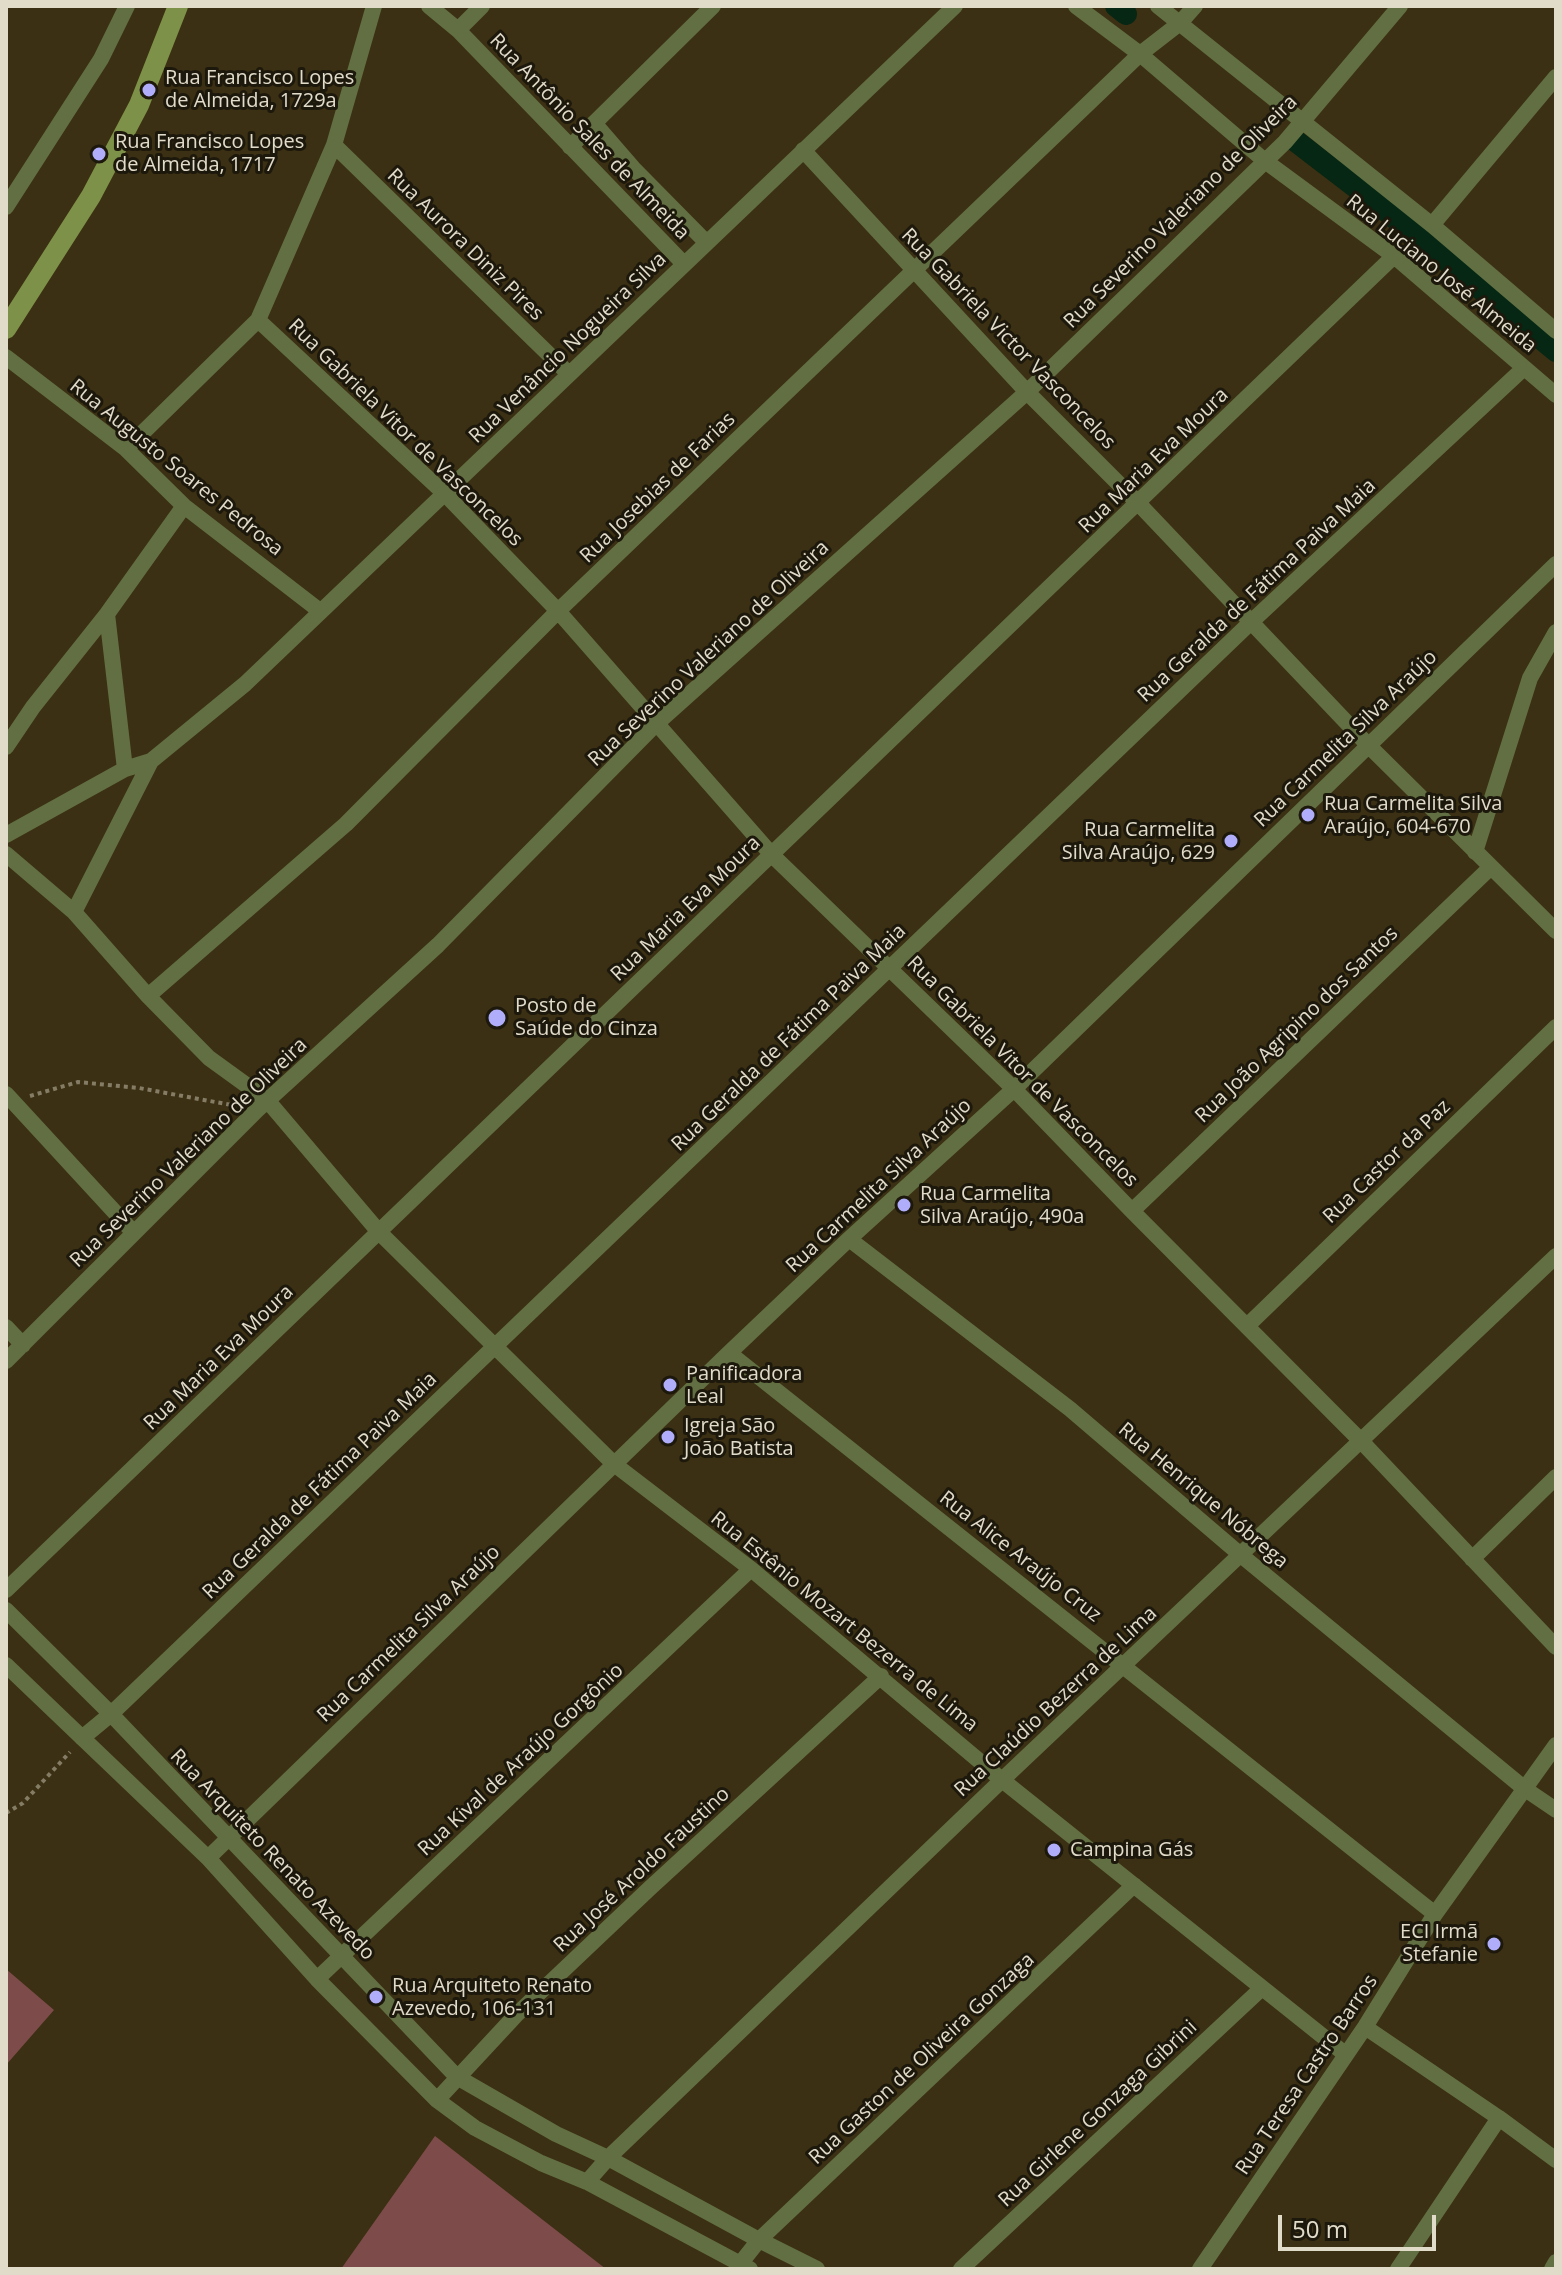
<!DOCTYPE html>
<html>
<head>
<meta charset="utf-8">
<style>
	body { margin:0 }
	#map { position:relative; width:1562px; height:2275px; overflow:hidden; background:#3b3013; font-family:"Open Sans",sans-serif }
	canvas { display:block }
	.frame { position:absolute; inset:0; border:8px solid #e1dbca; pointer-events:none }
	.scale { position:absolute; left:1278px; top:2215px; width:158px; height:36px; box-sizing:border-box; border:4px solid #e1dbca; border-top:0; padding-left:10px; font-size:24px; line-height:28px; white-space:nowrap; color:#e1dbca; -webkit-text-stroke:6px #1d180c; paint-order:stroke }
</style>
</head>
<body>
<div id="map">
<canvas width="1562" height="2275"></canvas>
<div class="frame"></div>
<div class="scale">50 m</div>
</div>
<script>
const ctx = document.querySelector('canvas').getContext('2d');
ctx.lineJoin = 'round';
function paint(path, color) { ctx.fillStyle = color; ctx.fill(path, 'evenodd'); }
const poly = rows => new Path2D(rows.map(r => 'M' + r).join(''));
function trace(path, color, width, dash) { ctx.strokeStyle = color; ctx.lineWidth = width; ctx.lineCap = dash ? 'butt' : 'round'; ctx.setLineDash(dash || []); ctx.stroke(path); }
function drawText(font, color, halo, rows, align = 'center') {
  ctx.font = font + ' "Open Sans",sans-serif'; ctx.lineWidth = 6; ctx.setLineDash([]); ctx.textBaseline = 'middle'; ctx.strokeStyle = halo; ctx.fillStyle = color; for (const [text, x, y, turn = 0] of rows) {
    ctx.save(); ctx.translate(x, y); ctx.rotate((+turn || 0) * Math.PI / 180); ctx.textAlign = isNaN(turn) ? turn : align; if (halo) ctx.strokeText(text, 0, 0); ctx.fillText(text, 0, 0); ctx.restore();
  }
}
paint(poly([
	[6,1969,54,2010,6,2065],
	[435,2136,606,2269,341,2269]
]), '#7d4b49');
trace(poly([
	[1116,6,1126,14],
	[1293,139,1379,205,1556,351]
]), '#052714', 22);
trace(poly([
	[30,1096,78,1082,139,1088,237,1106],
	[6,1813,23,1803,70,1752]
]), '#847c64', 4, [4, 4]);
trace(poly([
	[429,6,458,30,684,264],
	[1076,6,1140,54,1265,161,1394,256,1556,395],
	[1158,6,1432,225,1556,331],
	[458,30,482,6],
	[594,123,633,168,706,242],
	[334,145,568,373],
	[570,147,713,6],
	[803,150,1027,392,1139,504,1368,745,1556,931],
	[6,207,101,59,127,6],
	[1432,225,1556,77],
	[258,320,445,494,558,611,772,855,1014,1089,1132,1211,1362,1442,1556,1647],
	[6,357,126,449,184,506,320,611],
	[126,449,258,320,334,145,374,6],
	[107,614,125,769],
	[6,747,33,707,107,614,184,506],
	[6,835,125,769,151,761],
	[1475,852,1530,678,1556,632],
	[6,854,74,912,148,996,209,1058,267,1100,379,1232,614,1464,751,1569,1002,1780,1345,2054],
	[74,912,151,761,245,684,955,6],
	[148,996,346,824,558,611,1140,54,1180,23,1195,6],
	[6,1094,134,1233],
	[1132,1211,1491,867],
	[849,1239,1070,1409,1242,1556,1525,1789,1556,1810],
	[1247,1326,1556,1027],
	[6,1327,23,1345],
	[729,1353,1435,1914],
	[6,1361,257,1110,438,945,656,724,1027,392,1285,142,1400,6],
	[1472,1559,1556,1477],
	[6,1590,1394,256],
	[6,1610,111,1714,457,2077,556,2134,608,2158,759,2240,817,2269],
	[6,1665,208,1858,317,1979,437,2100,475,2128,541,2163,587,2182,750,2269],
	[82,1738,111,1714,1250,623,1524,368],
	[208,1858,729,1353,849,1239,1014,1089,1556,564],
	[317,1979,751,1569],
	[1365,2027,1499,2118,1556,2160],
	[437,2100,516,2015,650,1888,881,1676],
	[587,2182,608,2158,1002,1780,1556,1256],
	[740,2264,759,2240,1134,1885],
	[961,2269,1261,1989],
	[1200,2269,1365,2027,1435,1914,1556,1745],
	[1398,2269,1499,2118],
	[1552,2269,1556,2262]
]), '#626f42', 16);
trace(poly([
	[6,329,91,196,139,105,178,6]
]), '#7e9148', 20);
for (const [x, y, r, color] of [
	[149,90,8,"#b0aefa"],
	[99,154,8,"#b0aefa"],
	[1308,815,8,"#b0aefa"],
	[1231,841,8,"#b0aefa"],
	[497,1018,10,"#b0aefa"],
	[904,1205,8,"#b0aefa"],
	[670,1385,8,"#b0aefa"],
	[668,1437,8,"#b0aefa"],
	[1054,1850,8,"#b0aefa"],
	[1494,1944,8,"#b0aefa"],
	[376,1997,8,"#b0aefa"]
]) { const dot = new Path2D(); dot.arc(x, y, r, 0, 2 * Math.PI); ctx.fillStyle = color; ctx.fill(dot); trace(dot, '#1d180c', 3); }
drawText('20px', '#e1dbca', '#1d180c', [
	["Rua Francisco Lopes",165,78],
	["de Almeida, 1729a",165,101],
	["Rua Francisco Lopes",115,142],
	["de Almeida, 1717",115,165],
	["Rua Carmelita Silva",1324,804],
	["Araújo, 604-670",1324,827],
	["Rua Carmelita",1215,830,"right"],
	["Silva Araújo, 629",1215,853,"right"],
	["Posto de",515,1006],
	["Saúde do Cinza",515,1029],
	["Rua Carmelita",920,1194],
	["Silva Araújo, 490a",920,1217],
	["Panificadora",686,1374],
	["Leal",686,1397],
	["Igreja São",684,1426],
	["João Batista",684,1449],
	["Campina Gás",1070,1850],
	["ECI Irmã",1478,1932,"right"],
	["Stefanie",1478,1955,"right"],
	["Rua Arquiteto Renato",392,1986],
	["Azevedo, 106-131",392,2009]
], 'left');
drawText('20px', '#e1dbca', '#1d180c', [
	["Rua Antônio Sales de Almeida",589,137,46],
	["Rua Severino Valeriano de Oliveira",1181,212,-45],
	["Rua Aurora Diniz Pires",465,245,44],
	["Rua Luciano José Almeida",1441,274,39],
	["Rua Gabriela Victor Vasconcelos",1008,339,46],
	["Rua Venâncio Nogueira Silva",568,348,-44],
	["Rua Gabriela Vitor de Vasconcelos",405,433,44],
	["Rua Maria Eva Moura",1154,461,-44],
	["Rua Augusto Soares Pedrosa",176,468,39],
	["Rua Josebias de Farias",658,488,-44],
	["Rua Geralda de Fátima Paiva Maia",1257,591,-43],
	["Rua Severino Valeriano de Oliveira",709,654,-43],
	["Rua Carmelita Silva Araújo",1346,739,-44],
	["Rua Maria Eva Moura",686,909,-44],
	["Rua João Agripino dos Santos",1297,1025,-44],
	["Rua Geralda de Fátima Paiva Maia",789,1038,-44],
	["Rua Gabriela Vitor de Vasconcelos",1022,1072,45],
	["Rua Severino Valeriano de Oliveira",189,1153,-44],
	["Rua Castor da Paz",1387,1162,-44],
	["Rua Carmelita Silva Araújo",879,1186,-43],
	["Rua Maria Eva Moura",219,1358,-44],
	["Rua Geralda de Fátima Paiva Maia",320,1486,-44],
	["Rua Henrique Nóbrega",1203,1496,40],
	["Rua Alice Araújo Cruz",1020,1557,38],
	["Rua Estênio Mozart Bezerra de Lima",844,1622,39],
	["Rua Carmelita Silva Araújo",409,1634,-44],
	["Rua Claúdio Bezerra de Lima",1056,1702,-43],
	["Rua Kival de Araújo Gorgônio",521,1760,-43],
	["Rua Arquiteto Renato Azevedo",272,1855,46],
	["Rua José Aroldo Faustino",642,1870,-43],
	["Rua Gaston de Oliveira Gonzaga",922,2059,-43],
	["Rua Teresa Castro Barros",1307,2075,-56],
	["Rua Girlene Gonzaga Gibrini",1098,2114,-43]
]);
</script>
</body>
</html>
